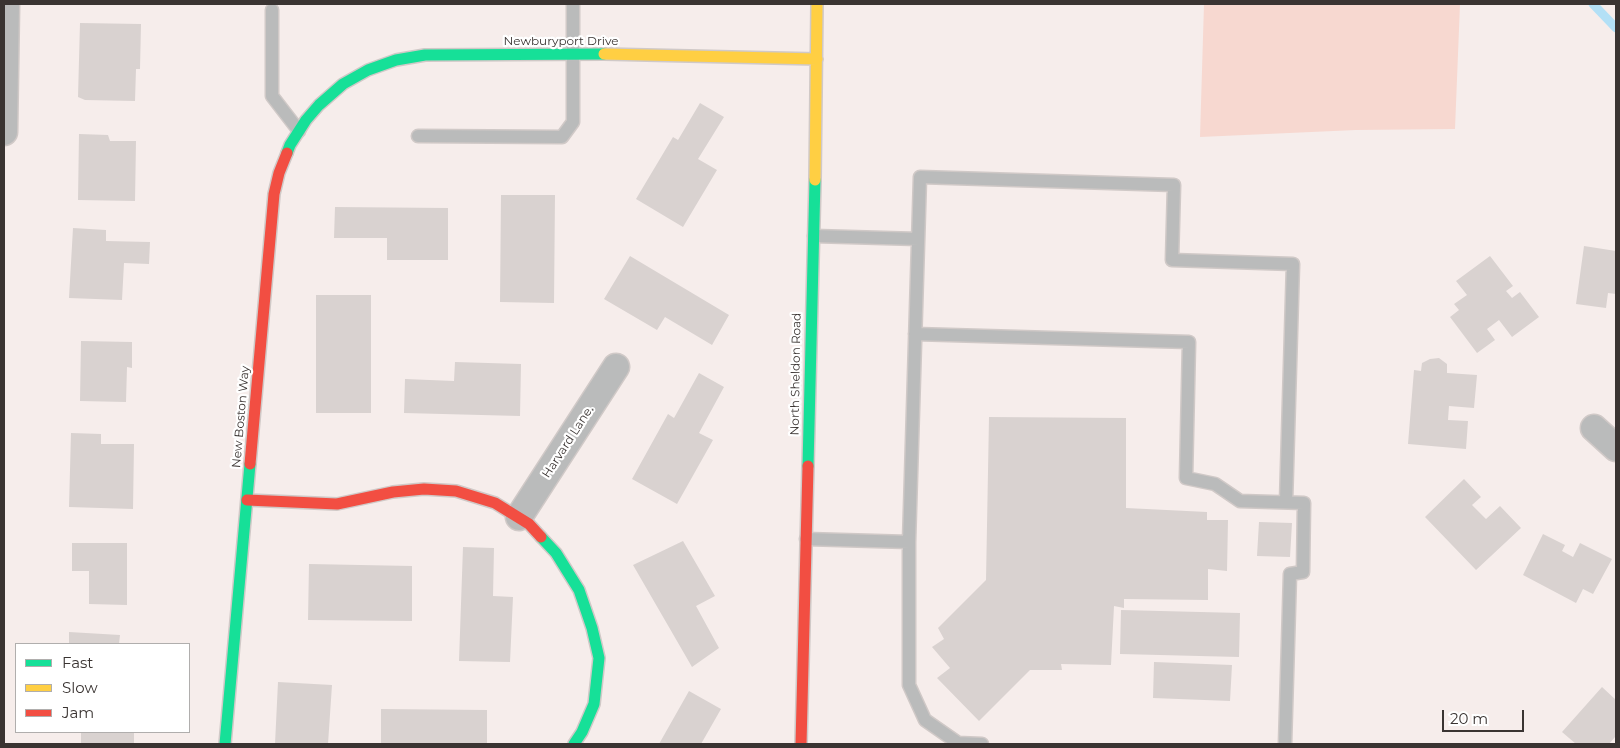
<!DOCTYPE html>
<html>
<head>
<meta charset="utf-8">
<style>
	body { margin:0 }
	#map { position:relative; width:1620px; height:748px; overflow:hidden; background:#f6edeb; font-family:Montserrat,sans-serif }
	canvas { display:block }
	.frame { position:absolute; inset:0; border:5px solid #3a3432; pointer-events:none }
	.legend { position:absolute; left:15px; top:643px; width:175px; height:90px; box-sizing:border-box; background:#fff; border:1px solid #b0aead; margin:0; padding:6px 9px; list-style:none; font-size:15px; color:#3a3432 }
	.legend li { display:flex; align-items:center; gap:10px; height:25px }
	.legend b { width:25px; border:1px solid #b0aead }
	.scale { position:absolute; left:1442px; top:710px; width:82px; height:22px; box-sizing:border-box; border:2px solid #3a3432; border-top:0; padding-left:6px; font-size:15px; line-height:18px; white-space:nowrap; color:#3a3432; -webkit-text-stroke:4px #fff; paint-order:stroke }
</style>
</head>
<body>
<div id="map">
<canvas width="1620" height="748"></canvas>
<div class="frame"></div>
<ul class="legend">
<li><b style="height:6px;background:#16e098"></b>Fast</li>
<li><b style="height:6px;background:#ffcf43"></b>Slow</li>
<li><b style="height:6px;background:#f24e42"></b>Jam</li>
</ul>
<div class="scale">20 m</div>
</div>
<script>
const ctx = document.querySelector('canvas').getContext('2d');
ctx.lineJoin = 'round';
function paint(path, color) { ctx.fillStyle = color; ctx.fill(path, 'evenodd'); }
const poly = rows => new Path2D(rows.map(r => 'M' + r).join(''));
function trace(path, color, width, dash) { ctx.strokeStyle = color; ctx.lineWidth = width; ctx.lineCap = dash ? 'butt' : 'round'; ctx.setLineDash(dash || []); ctx.stroke(path); }
function drawText(font, color, halo, rows, align = 'center') {
  ctx.font = font + ' Montserrat,sans-serif'; ctx.lineWidth = 4.5; ctx.setLineDash([]); ctx.textBaseline = 'middle'; ctx.strokeStyle = halo; ctx.fillStyle = color; for (const [text, x, y, turn = 0] of rows) {
    ctx.save(); ctx.translate(x, y); ctx.rotate((+turn || 0) * Math.PI / 180); ctx.textAlign = isNaN(turn) ? turn : align; if (halo) ctx.strokeText(text, 0, 0); ctx.fillText(text, 0, 0); ctx.restore();
  }
}
paint(poly([
	[1204,4,1460,4,1455,129,1356,130,1200,137]
]), '#f7d8d0');
trace(poly([
	[1593,4,1616,28]
]), '#b3e0f6', 9);
paint(poly([
	[80,23,141,24,140,69,136,69,135,101,85,100,78,97],
	[700,103,724,117,698,159,717,170,683,227,636,199,673,137,678,140],
	[79,134,108,135,110,141,136,141,135,201,78,200],
	[501,195,555,195,554,303,500,302],
	[335,207,448,208,448,260,387,260,387,238,334,238],
	[73,228,106,230,106,241,150,242,149,264,124,263,122,300,69,298],
	[1584,246,1616,251,1616,294,1608,293,1606,308,1576,304],
	[630,256,729,315,712,345,665,317,657,330,604,299],
	[1490,256,1513,286,1506,291,1512,298,1520,292,1539,317,1512,337,1499,320,1487,329,1495,340,1477,353,1450,317,1459,310,1454,304,1467,295,1456,281],
	[316,295,371,295,371,413,316,413],
	[81,341,132,342,132,368,127,367,126,402,80,401],
	[1439,358,1447,364,1447,373,1477,375,1474,408,1449,406,1448,420,1468,421,1466,449,1408,444,1414,370,1421,371,1422,363,1430,359],
	[455,362,521,364,520,416,404,413,405,379,454,381],
	[699,373,724,387,699,433,713,440,677,504,632,479,668,414,674,418],
	[989,417,1126,418,1126,508,1207,512,1207,520,1228,520,1227,571,1208,569,1208,600,1124,599,1124,608,1114,606,1111,665,1061,664,1062,670,1030,670,979,721,937,678,950,668,932,647,944,639,938,628,986,580],
	[71,433,101,434,101,444,134,444,133,509,69,507],
	[1464,479,1481,497,1472,505,1486,519,1500,506,1521,528,1476,570,1425,517],
	[1259,522,1292,523,1290,557,1257,556],
	[1543,534,1565,545,1562,551,1573,557,1580,543,1612,559,1593,594,1583,589,1576,603,1523,575],
	[683,541,715,596,696,606,719,648,692,667,633,565],
	[72,543,127,543,127,605,89,604,89,571,72,571],
	[463,547,494,548,493,596,513,597,510,662,459,661],
	[309,564,412,566,412,621,308,620],
	[1121,610,1240,613,1239,657,1120,654],
	[69,632,120,635,119,644,69,644],
	[1154,662,1232,665,1230,701,1153,698],
	[278,682,332,685,328,744,275,744],
	[1602,687,1616,700,1616,738,1615,737,1609,744,1576,744,1562,732],
	[689,691,721,709,701,744,659,744],
	[381,709,487,710,487,744,381,744],
	[81,732,134,732,134,744,81,744]
]), '#d9d2d0');
const lane = poly([
	[272,10,272,96,299,131],
	[418,136,562,137,573,122,573,4],
	[814,236,918,239],
	[915,334,1189,342,1186,478,1215,484,1240,501,1304,503,1303,572,1290,574,1285,744],
	[806,539,909,542],
	[982,744,958,743,925,720,909,685,909,542,920,177,1174,185,1172,260,1293,264,1286,502]
]);
const street = poly([
	[4,132,6,4],
	[1594,428,1616,448],
	[519,517,616,367]
]);
const fast = poly([
	[287,153,290,145,306,120,319,105,343,84,368,70,396,60,425,55,604,54],
	[808,466,815,180],
	[541,537,556,553,579,590,592,628,599,658,594,704,582,732,574,744],
	[225,744,250,464]
]);
const slow = poly([
	[604,54,817,59],
	[815,180,817,4]
]);
const jam = poly([
	[250,464,274,194,279,173,287,153],
	[247,500,337,504,393,492,424,489,456,491,495,503,529,524,541,537],
	[801,744,808,466]
]);
trace(lane, '#d0c9c7', 15);
trace(street, '#d0c9c7', 29);
trace(fast, '#d0c9c7', 14);
trace(slow, '#d0c9c7', 14);
trace(jam, '#d0c9c7', 14);
trace(lane, '#babbbb', 12);
trace(street, '#babbbb', 26);
trace(fast, '#16e098', 11);
trace(slow, '#ffcf43', 11);
trace(jam, '#f24e42', 11);
drawText('12px', '#3a3432', '#fff', [
	["Newburyport Drive",561,41],
	["North Sheldon Road",796,374,-89],
	["New Boston Way",241,417,-85],
	["Harvard Lane.",568,442,-57]
]);
</script>
</body>
</html>
